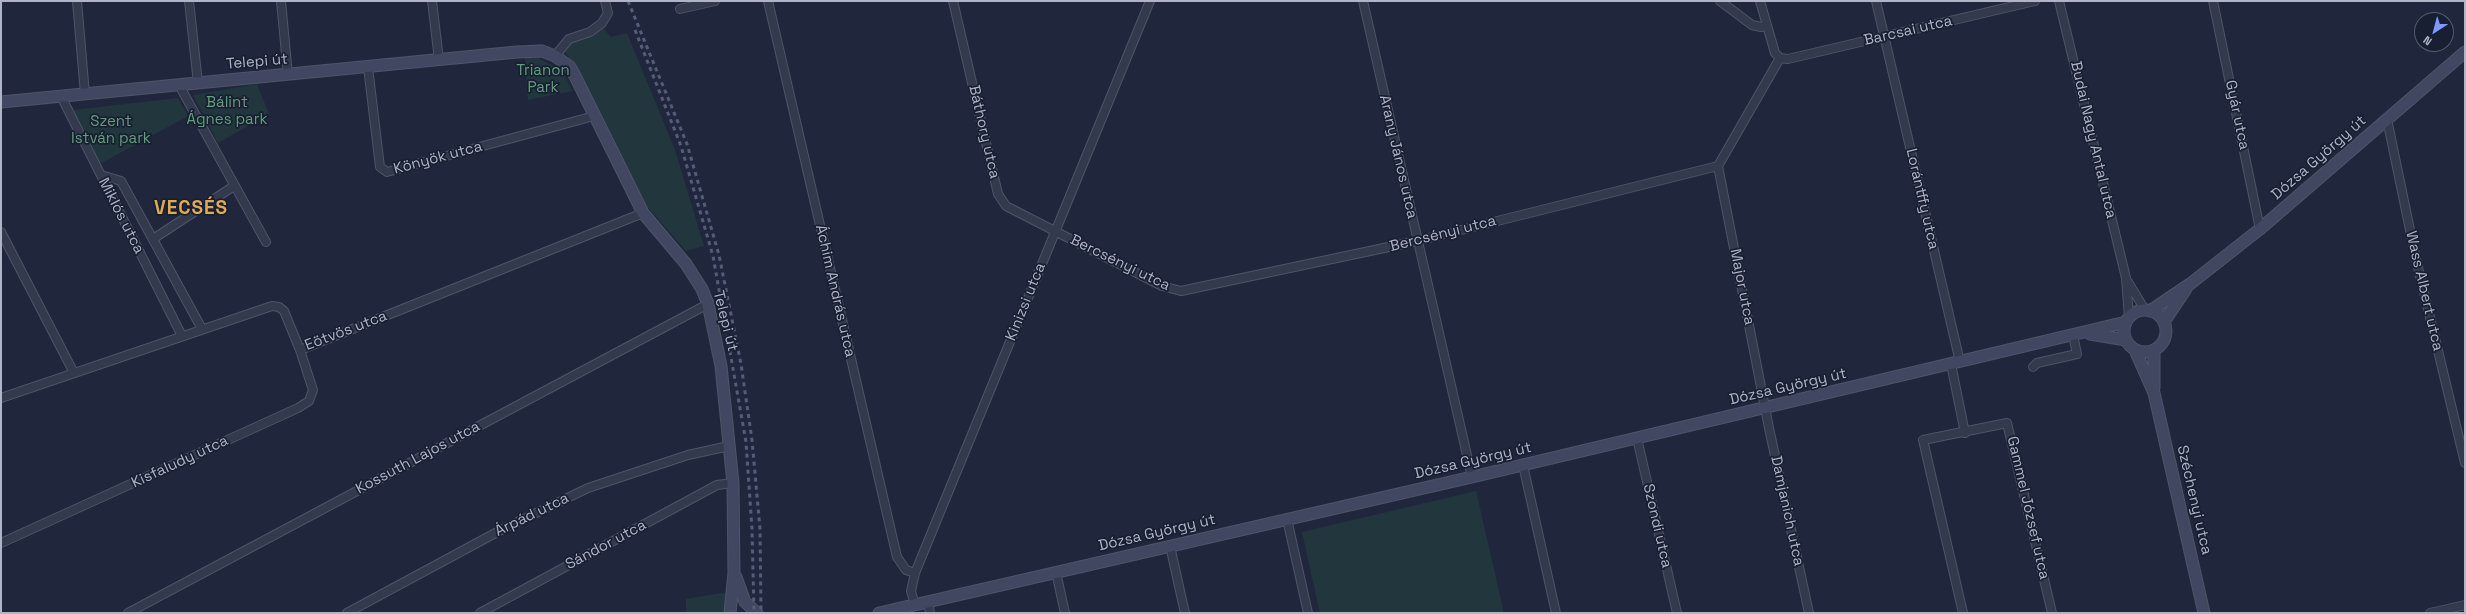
<!DOCTYPE html>
<html>
<head>
<meta charset="utf-8">
<style>
	body { margin:0 }
	#map { position:relative; width:2466px; height:614px; overflow:hidden; background:#20273d; font-family:"Space Grotesk",sans-serif }
	canvas { display:block }
	.frame { position:absolute; inset:0; border:2px solid #afb4c9; pointer-events:none }
	.north { position:absolute; left:2414px; top:12px; width:40px; height:40px; box-sizing:border-box; background:#191f32; border:1px solid #555b6e; border-radius:50%; rotate:216deg; font-size:11px; font-weight:700; line-height:16px; text-align:center; color:#afb4c9 }
	.north::after { content:''; display:block; margin:auto; width:14px; height:18px; background:#7e98ff; clip-path:polygon(50% 0,100% 100%,50% 72%,0 100%) }
</style>
</head>
<body>
<div id="map">
<canvas width="2466" height="614"></canvas>
<div class="frame"></div>
<div class="north">N</div>
</div>
<script>
const ctx = document.querySelector('canvas').getContext('2d');
ctx.lineJoin = 'round';
function paint(path, color) { ctx.fillStyle = color; ctx.fill(path, 'evenodd'); }
const poly = rows => new Path2D(rows.map(r => 'M' + r).join(''));
function trace(path, color, width, dash) { ctx.strokeStyle = color; ctx.lineWidth = width; ctx.lineCap = dash ? 'butt' : 'round'; ctx.setLineDash(dash || []); ctx.stroke(path); }
function drawText(font, color, halo, rows, align = 'center') {
  ctx.font = font + ' "Space Grotesk",sans-serif'; ctx.lineWidth = 3.5; ctx.setLineDash([]); ctx.textBaseline = 'middle'; ctx.strokeStyle = halo; ctx.fillStyle = color; for (const [text, x, y, turn = 0] of rows) {
    ctx.save(); ctx.translate(x, y); ctx.rotate((+turn || 0) * Math.PI / 180); ctx.textAlign = isNaN(turn) ? turn : align; if (halo) ctx.strokeText(text, 0, 0); ctx.fillText(text, 0, 0); ctx.restore();
  }
}
paint(poly([
	[602,27,611,37,627,33,675,150,704,246,686,251,644,203,567,54,557,48,561,40],
	[525,58,538,58,563,71,572,91,528,100],
	[257,84,269,114,218,143,193,95],
	[178,98,188,116,100,164,73,110],
	[1476,491,1504,613,1320,613,1302,532],
	[722,593,727,594,725,613,686,613,686,599]
]), '#22363e');
const street = poly([
	[77,1,85,94],
	[189,1,198,83],
	[281,1,288,75],
	[432,1,439,60],
	[768,1,897,557,906,570,915,573],
	[953,1,998,194,1006,206,1162,286,1181,291,1417,241,1718,166,1780,58],
	[1363,1,1472,477],
	[1720,1,1752,25,1761,27,1766,26],
	[1760,1,1775,53,1780,58],
	[1876,1,1960,362],
	[2059,1,2126,278,2129,318],
	[2213,1,2260,229],
	[680,9,715,1],
	[555,56,569,39,590,32,602,23,608,13,605,1],
	[1780,58,1788,59,2035,1],
	[368,67,380,167,387,172,594,116],
	[179,85,266,242],
	[61,96,182,336],
	[2387,119,2416,259,2465,463],
	[1718,166,1769,428,1809,613],
	[101,175,121,181,202,329],
	[1,232,74,373],
	[153,239,234,186],
	[2128,282,2145,310],
	[1951,364,1965,433],
	[2033,367,2037,363,2077,354,2073,335],
	[1,398,272,306,279,307,284,311,300,350,643,213],
	[1637,438,1677,613],
	[1523,465,1556,613],
	[1287,519,1308,613],
	[1,543,298,408,309,401,313,390,300,350],
	[1170,546,1185,613],
	[1056,572,1065,613],
	[928,602,930,613],
	[915,605,911,591,915,573,1150,1],
	[128,613,708,304],
	[347,613,501,530,588,488,688,455,729,446],
	[480,613,717,485,733,483],
	[1963,613,1923,440,2007,423,2052,613],
	[2430,613,2465,605]
]);
const secondary = poly([
	[1,102,517,52,542,51,555,56,570,67,575,76,643,213,686,264,702,289,708,304,721,366,733,483,734,573,730,613],
	'2124 331a21 21 0 1 1 42 0a21 21 0 1 1-42 0Z',
	[2150,311,2190,284,2260,229,2465,52],
	[2164,322,2186,289],
	[2090,334,2126,340],
	[2135,350,2154,393,2204,613],
	[2154,350,2154,388],
	[736,577,745,602,757,613],
	[879,613,1472,477,2126,322]
]);
trace(street, '#4f5468', 10);
trace(secondary, '#4f5468', 13);
trace(street, '#343a4d', 8);
trace(secondary, '#424761', 11);
trace(poly([
	[628,1,687,144,719,255,741,364,752,440,760,529,761,613],
	[635,30,681,146,713,256,746,442,752,529,754,613]
]), '#555d75', 3, [4, 4]);
drawText('15px', '#afb4c9', '#191f32', [
	["Barcsai utca",1908,31,-13],
	["Telepi út",257,62,-5],
	["Gyár utca",2237,115,78],
	["Báthory utca",984,132,77],
	["Budai Nagy Antal utca",2093,140,77],
	["Arany János utca",1398,157,77],
	["Könyök utca",438,158,-15],
	["Dózsa György út",2319,158,-41],
	["Lorántffy utca",1922,199,77],
	["Miklós utca",121,216,63],
	["Bercsényi utca",1443,234,-14],
	["Bercsényi utca",1120,263,26],
	["Major utca",1742,287,79],
	["Áchim András utca",835,291,77],
	["Wass Albert utca",2424,291,77],
	["Kinizsi utca",1026,302,-68],
	["Telepi út",725,321,76],
	["Eötvös utca",346,331,-21],
	["Dózsa György út",1788,387,-13],
	["Kossuth Lajos utca",418,458,-28],
	["Dózsa György út",1473,461,-13],
	["Kisfaludy utca",180,462,-25],
	["Széchenyi utca",2194,500,77],
	["Gammel József utca",2028,508,77],
	["Damjanich utca",1787,511,78],
	["Árpád utca",532,515,-26],
	["Szondi utca",1657,526,77],
	["Dózsa György út",1157,533,-13],
	["Sándor utca",606,545,-28]
]);
drawText('15px', '#649d7b', '#191f32', [
	["Trianon",543,71],
	["Park",543,88],
	["Bálint",227,103],
	["Ágnes park",227,120],
	["Szent",111,122],
	["István park",111,139]
]);
ctx.letterSpacing = '1px';
drawText('bold 19px', '#dfaa54', '#191f32', [
	["VECSÉS",191,209]
]);
ctx.letterSpacing = '0px';
</script>
</body>
</html>
